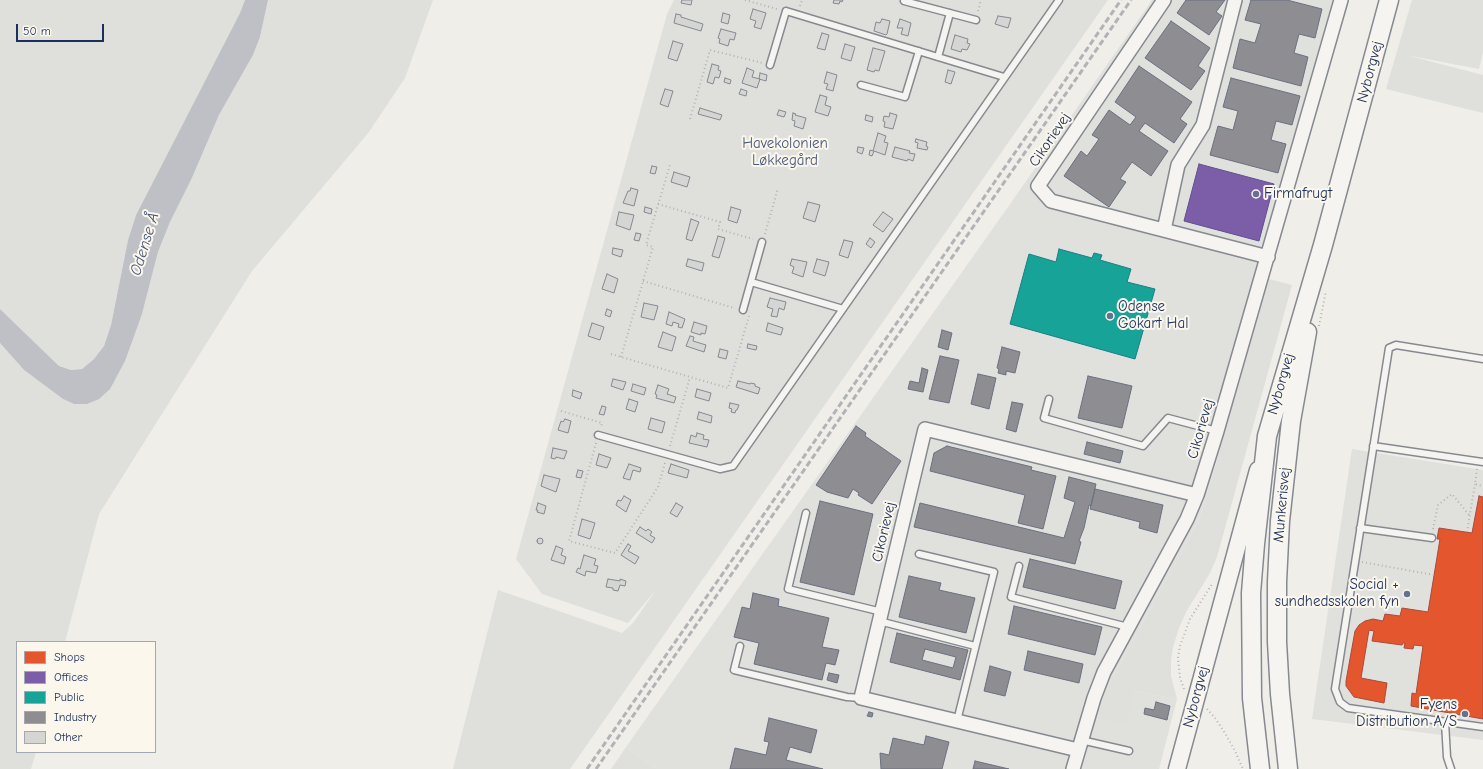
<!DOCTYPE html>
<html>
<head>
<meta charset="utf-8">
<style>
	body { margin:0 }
	#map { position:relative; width:1483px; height:769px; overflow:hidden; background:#efeee9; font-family:"Comic Neue",sans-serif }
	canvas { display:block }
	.legend { position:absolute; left:16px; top:641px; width:140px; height:112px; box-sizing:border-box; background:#fbf7ec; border:1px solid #a1a7b3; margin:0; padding:5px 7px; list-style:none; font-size:12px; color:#1b2f5e }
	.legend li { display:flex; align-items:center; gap:8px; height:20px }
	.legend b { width:20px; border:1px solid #a1a7b3 }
	.scale { position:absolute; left:16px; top:24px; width:88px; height:18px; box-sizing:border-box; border:2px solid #1b2f5e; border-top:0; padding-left:5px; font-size:12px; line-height:14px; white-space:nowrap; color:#1b2f5e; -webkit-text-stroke:3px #fbf7ec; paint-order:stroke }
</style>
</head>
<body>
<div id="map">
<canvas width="1483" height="769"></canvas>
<ul class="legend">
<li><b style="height:11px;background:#e4572e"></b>Shops</li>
<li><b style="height:11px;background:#7b5ea7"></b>Offices</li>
<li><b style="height:11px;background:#17a398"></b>Public</li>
<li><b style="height:11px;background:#8d8d92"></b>Industry</li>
<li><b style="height:11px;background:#d5d5d4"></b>Other</li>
</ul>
<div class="scale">50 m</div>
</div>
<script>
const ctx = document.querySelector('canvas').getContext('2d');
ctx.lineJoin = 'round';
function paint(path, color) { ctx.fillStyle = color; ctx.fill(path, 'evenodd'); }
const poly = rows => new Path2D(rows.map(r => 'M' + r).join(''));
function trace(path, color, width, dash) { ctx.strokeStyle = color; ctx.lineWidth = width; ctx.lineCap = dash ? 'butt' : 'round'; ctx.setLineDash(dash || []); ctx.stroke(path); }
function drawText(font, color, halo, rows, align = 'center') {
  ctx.font = font + ' "Comic Neue",sans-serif'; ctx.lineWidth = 4; ctx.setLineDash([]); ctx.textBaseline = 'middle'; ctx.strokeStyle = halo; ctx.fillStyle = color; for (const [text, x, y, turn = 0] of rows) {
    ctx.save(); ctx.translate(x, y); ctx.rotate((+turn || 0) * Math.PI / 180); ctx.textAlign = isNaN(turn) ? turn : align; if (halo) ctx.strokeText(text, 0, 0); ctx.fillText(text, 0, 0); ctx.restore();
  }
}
paint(poly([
	[1152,0,1349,0,1200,518,1104,694,1098,718,1135,691,1177,699,1159,769,658,769,626,747,1008,207],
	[1352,449,1483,470,1483,740,1312,719]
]), '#e0e0dd');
paint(poly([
	[0,0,245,0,240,13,136,215,128,240,111,325,104,346,94,359,82,369,71,370,59,366,0,309],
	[268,0,433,0,405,78,369,132,252,271,99,514,65,642,17,642,17,752,36,752,31,769,0,769,0,343,24,370,63,399,74,404,87,404,142,314,158,252,170,222,191,180,219,115,253,55,260,37],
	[674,0,1108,0,570,769,453,769,498,590,622,633,633,623,656,590,628,623,542,594,516,559,667,14],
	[1412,0,1483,0,1483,52,1479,69,1406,55,1483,75,1483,113,1386,89],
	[1269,279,1292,285,1217,557,1210,573,1186,612,1179,628,1173,647,1171,660,1171,676,1177,699,1135,691,1126,724,1098,718,1104,694,1200,518],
	[626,747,658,769,611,769]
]), '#dfdfdc');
paint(poly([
	[245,0,268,0,260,37,253,55,219,115,191,180,170,222,158,252,142,314,125,361,110,389,99,399,87,404,74,404,63,399,24,370,0,343,0,309,59,366,71,370,82,369,94,359,104,346,111,325,128,240,136,215,240,13]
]), '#bec0c6');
const shops = poly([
	[1479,496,1483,497,1483,719,1411,706,1412,693,1416,694,1423,646,1414,645,1413,649,1404,648,1405,643,1403,643,1402,645,1372,641,1374,631,1369,630,1361,678,1387,683,1384,703,1354,697,1346,686,1346,681,1355,631,1359,625,1365,621,1373,619,1383,621,1385,614,1400,616,1402,608,1428,612,1440,539,1437,539,1439,528,1472,533,1479,496]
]);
paint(shops, '#e4572e');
trace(shops, '#a84b3c', 1);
const offices = poly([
	[1199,164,1274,184,1259,241,1184,221,1199,164]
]);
paint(offices, '#7b5ea7');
trace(offices, '#5e5091', 1);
const public = poly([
	[1059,249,1092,258,1094,253,1102,255,1100,260,1131,269,1127,282,1155,289,1135,359,1010,324,1029,254,1056,262,1059,249]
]);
paint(public, '#17a398');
trace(public, '#188087', 1);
const industry = poly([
	[1186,0,1225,0,1216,12,1222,16,1209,35,1177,13,1186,0],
	[1251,0,1287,0,1322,9,1315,38,1299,34,1294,53,1308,57,1301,86,1233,68,1240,39,1255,43,1261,24,1245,20,1251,0],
	[1171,21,1210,48,1198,66,1205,71,1191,90,1145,58,1171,21],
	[1139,66,1192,102,1180,119,1187,124,1174,143,1145,123,1139,131,1168,151,1151,176,1132,162,1120,179,1126,182,1109,207,1064,176,1081,151,1087,156,1099,139,1092,135,1109,110,1130,125,1136,117,1115,102,1139,66],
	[1231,78,1300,96,1292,125,1276,121,1271,140,1286,144,1278,173,1210,155,1218,126,1233,130,1238,111,1223,107,1231,78],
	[942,330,952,333,948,350,938,347,942,330],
	[1002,347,1020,352,1015,373,1006,371,1006,375,998,373,999,369,997,368,1002,347],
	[940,356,959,360,949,403,929,399,940,356],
	[922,368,928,370,923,392,908,389,910,381,919,383,922,368],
	[978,374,996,378,989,409,971,404,978,374],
	[1088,376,1132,386,1122,428,1078,418,1088,376],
	[1012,402,1023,404,1016,432,1006,429,1012,402],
	[856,426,866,433,865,436,901,461,872,504,858,495,859,493,853,489,848,498,827,492,816,485,856,426],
	[1087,442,1123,451,1120,463,1084,454,1087,442],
	[947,446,1032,467,1031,470,1056,476,1043,529,1018,523,1025,495,930,471,934,453,947,446],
	[1069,477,1096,484,1091,506,1089,505,1084,528,1079,541,1081,542,1075,564,914,527,920,503,1064,538,1075,502,1064,498,1069,477],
	[1095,489,1163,505,1157,533,1139,528,1140,522,1090,509,1095,489],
	[820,501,873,514,854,595,800,582,820,501],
	[1030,559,1122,581,1115,609,1023,587,1030,559],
	[909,576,941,583,939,590,975,598,966,633,899,617,909,576],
	[753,593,779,599,778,606,829,618,822,647,839,650,835,665,826,663,822,680,754,664,759,643,734,637,742,607,750,609,753,593],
	[1014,606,1102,627,1095,655,1008,634,1014,606],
	[897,633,968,650,960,680,890,662,897,633],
	[925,649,956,657,953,668,922,660,925,649],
	[1028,651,1083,664,1079,683,1024,670,1028,651],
	[990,666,1011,672,1005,696,984,691,990,666],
	[829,673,839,675,837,683,827,680,829,673],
	[1156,702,1170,706,1167,720,1144,714,1145,708,1154,710,1156,702],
	[869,712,873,713,872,717,867,716,869,712],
	[769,718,817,730,811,753,790,747,786,760,823,769,730,769,735,748,766,755,769,742,764,741,769,718],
	[926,736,949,742,942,769,881,769,880,753,889,755,893,738,924,745,926,736],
	[975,761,1009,769,973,769,975,761]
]);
paint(industry, '#8d8d92');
trace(industry, '#6b7182', 1);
const building = poly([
	[682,0,692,0,691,5,681,3,682,0],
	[834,0,843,0,842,2,840,1,839,4,833,3,834,0],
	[753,9,766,13,761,29,754,27,756,21,750,19,753,9],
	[723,13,730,15,728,24,721,22,723,13],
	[676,14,681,15,681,17,703,24,701,31,674,23,676,14],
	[998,16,1011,18,1008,28,995,24,998,16],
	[882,19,890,21,887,34,886,35,874,31,876,22,880,23,882,19],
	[900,19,911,23,908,36,901,34,903,28,897,28,900,19],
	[721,29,736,33,734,40,730,39,728,46,719,43,720,39,718,38,721,29],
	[822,33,829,35,825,50,817,48,822,33],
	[955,35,968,39,967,43,970,44,967,50,962,49,961,52,951,49,955,35],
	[673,41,683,44,677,61,668,58,673,41],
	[845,44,855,47,851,61,841,58,845,44],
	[873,48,885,51,879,71,875,70,874,72,867,70,873,48],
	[712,64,719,66,718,70,721,71,719,78,715,77,713,84,707,82,712,64],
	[747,68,754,71,752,77,760,79,757,88,742,83,747,68],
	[948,70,955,72,951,84,945,82,948,70],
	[827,72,837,75,833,91,826,89,828,84,824,83,827,72],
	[760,73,767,75,766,81,759,79,760,73],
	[725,78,731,80,730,84,724,82,725,78],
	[665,89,673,91,668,107,660,104,665,89],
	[741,89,747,91,746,96,739,94,741,89],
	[820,95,827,97,825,105,831,107,828,116,815,112,820,95],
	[700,108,722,115,720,120,698,114,700,108],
	[779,110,786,112,784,117,777,115,779,110],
	[793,113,796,114,795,115,806,118,803,129,794,126,795,121,792,120,793,113],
	[890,113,897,115,893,129,884,127,885,122,883,121,884,116,889,117,890,113],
	[866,115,873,117,872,122,865,120,866,115],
	[878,133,886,136,884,142,888,143,885,155,874,151,872,156,869,155,870,150,873,151,878,133],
	[916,139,927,142,926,146,928,147,927,150,917,148,918,143,915,142,916,139],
	[858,147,864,148,862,154,857,152,858,147],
	[895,147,910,151,909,153,915,154,913,161,908,159,907,161,892,157,895,147],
	[652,166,657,167,655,174,650,173,652,166],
	[674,172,690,177,687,187,671,182,674,172],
	[631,188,638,190,634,206,623,203,628,191,630,191,631,188],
	[808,202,820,205,815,222,803,218,808,202],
	[645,207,652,209,651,214,644,212,645,207],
	[731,207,741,210,737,223,728,220,731,207],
	[619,212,634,215,630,230,616,225,619,212],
	[883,212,893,219,883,232,873,225,883,212],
	[691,219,699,222,692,241,686,239,691,219],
	[636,233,641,234,639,241,634,240,636,233],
	[718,236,725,238,719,258,712,256,718,236],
	[870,238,875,242,871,248,866,244,870,238],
	[844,240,853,242,848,258,839,255,844,240],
	[613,248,623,250,621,257,612,254,613,248],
	[688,259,704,263,702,271,686,266,688,259],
	[792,259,807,262,803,277,792,273,794,267,790,265,792,259],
	[817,259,829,262,825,276,813,272,817,259],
	[607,274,618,279,614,293,602,289,607,274],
	[770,298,786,302,784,310,779,308,777,317,771,316,773,309,767,307,770,298],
	[644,303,658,306,654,320,641,317,644,303],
	[607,309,612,311,610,317,605,315,607,309],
	[669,312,685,319,682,328,678,327,679,324,673,322,672,326,666,324,669,312],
	[694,322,707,326,705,334,701,333,701,335,691,332,694,322],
	[592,323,604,327,600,340,588,336,592,323],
	[768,323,783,328,781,335,766,331,768,323],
	[663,332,676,337,672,351,658,347,663,332],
	[690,336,694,337,693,341,706,345,704,352,686,346,690,336],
	[748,344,757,346,756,350,747,348,748,344],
	[720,349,728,351,726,359,718,357,720,349],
	[613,379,626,382,623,390,611,386,613,379],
	[738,381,750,384,751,383,755,384,755,386,760,388,758,394,736,387,738,381],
	[633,384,646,388,644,395,631,391,633,384],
	[658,385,669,389,667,394,676,397,674,403,656,398,657,395,655,394,658,385],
	[697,389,711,393,709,401,695,397,697,389],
	[573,390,582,393,580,399,572,396,573,390],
	[629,399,638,402,635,412,626,409,629,399],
	[730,403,739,405,737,410,736,410,735,413,731,412,732,409,729,408,730,403],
	[602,406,606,407,604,415,599,414,602,406],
	[699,412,712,416,711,423,697,419,699,412],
	[651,418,665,422,662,433,648,429,651,418],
	[565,419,571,421,568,433,558,430,561,421,563,422,565,419],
	[697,433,704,435,703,439,709,440,707,447,689,443,691,435,696,437,697,433],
	[553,448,567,451,564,459,556,457,555,459,551,458,553,448],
	[599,454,611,458,607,468,596,465,599,454],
	[629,464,641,468,640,472,633,470,630,480,623,478,629,464],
	[671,464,689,470,687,478,668,473,671,464],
	[578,470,583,471,581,478,576,477,578,470],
	[544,475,560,479,556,492,541,486,544,475],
	[624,496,631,500,626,512,616,505,618,500,621,501,624,496],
	[538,503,546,506,544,514,537,512,538,510,536,510,538,503],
	[676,503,683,507,677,517,670,513,676,503],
	[582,519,595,523,590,539,578,535,582,519],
	[640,527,646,531,648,529,652,532,650,535,655,538,652,543,636,533,640,527],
	'537 541a3 3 0 1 1 6 0a3 3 0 1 1-6 0Z',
	[628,544,631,546,628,551,639,557,635,564,621,555,628,544],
	[556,546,563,549,561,555,566,557,564,564,551,560,556,546],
	[584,555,596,559,594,565,598,566,596,573,586,571,585,576,576,572,578,568,580,569,584,555],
	[608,579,620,581,620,579,626,581,625,586,620,585,618,591,613,590,613,588,606,587,608,579]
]);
paint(building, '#d5d5d4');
trace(building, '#868a90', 1);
const service = poly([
	[904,1,976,20],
	[938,57,950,13],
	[770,65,786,11,1004,77],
	[861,85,905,97,919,51],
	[751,282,843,309],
	[743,310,762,242],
	[1483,359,1396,345,1389,348,1335,689,1340,702,1348,708,1483,727],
	[1049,399,1044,418,1143,446,1168,418,1217,431],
	[598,435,720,469,733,466,1059,0],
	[1373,446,1483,462],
	[806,513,788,589,882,612],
	[1360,528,1432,538],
	[919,554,994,572,957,721],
	[1019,566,1011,597,1128,627],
	[879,621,975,646],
	[740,646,734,670,847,697,861,698],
	[1445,722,1447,757,1451,769],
	[1081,740,1129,751]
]);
const minor = poly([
	[1164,0,1038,186,1051,201,1268,257],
	[1164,230,1178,165,1203,125,1235,0],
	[1078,750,861,698,925,429,1197,495],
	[1073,769,1094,698,1104,672,1187,519,1197,495,1217,431,1341,0]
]);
const tertiary = poly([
	[1177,769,1258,470]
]);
const secondary = poly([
	[1260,769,1252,698,1251,593,1255,544,1267,436,1323,245,1389,0],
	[1288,769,1280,694,1277,642,1277,582,1280,521,1291,421,1307,332]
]);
trace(service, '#868a90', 9);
trace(minor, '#868a90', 16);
trace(tertiary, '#868a90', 19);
trace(secondary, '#868a90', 21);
trace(poly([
	[745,0,777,9],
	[800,6,802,0],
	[978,11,981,0],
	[690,119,710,50,763,63],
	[658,204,720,222,718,229,753,239],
	[765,234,778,188],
	[643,281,734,308],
	[1319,326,1326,291],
	[611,354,728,388,749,316],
	[621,357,653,247,646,245,670,165],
	[561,411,602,423,601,427],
	[596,443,569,541,615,553,658,487,665,463],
	[670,446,690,377],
	[1477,469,1475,484,1483,486],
	[1433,529,1438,505,1452,494,1470,516],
	[1467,532,1475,484],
	[1362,562,1434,575],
	[1184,689,1180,678,1178,658,1180,646,1190,619,1212,584],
	[1207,709,1215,718,1225,733,1235,751,1243,769]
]), '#b2b3b6', 2, [1, 3]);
trace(service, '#f5f4f0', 6);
trace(minor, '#f5f4f0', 13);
trace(tertiary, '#f5f4f0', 16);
trace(secondary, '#f5f4f0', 18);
trace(poly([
	[587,769,1121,0],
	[596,769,1131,0]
]), '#b2b3b6', 3, [6, 3]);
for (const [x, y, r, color] of [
	[1256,194,4,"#65728f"],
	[1110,316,4,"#65728f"],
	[1407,594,4,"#65728f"],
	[1465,714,4,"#65728f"]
]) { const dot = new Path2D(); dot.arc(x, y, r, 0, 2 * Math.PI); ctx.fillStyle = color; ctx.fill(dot); trace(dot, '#fbf7ec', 1.5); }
drawText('15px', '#1b2f5e', '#fbf7ec', [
	["Nyborgvej",1370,72,-75],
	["Cikorievej",1050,140,-56],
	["Nyborgvej",1281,384,-74],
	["Cikorievej",1201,429,-74],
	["Munkerisvej",1282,505,-85],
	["Cikorievej",884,532,-77],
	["Nyborgvej",1196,697,-75]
]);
drawText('15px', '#49587b', '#fbf7ec', [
	["Havekolonien",785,144],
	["Løkkegård",785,161]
]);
drawText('15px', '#1b2f5e', '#fbf7ec', [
	["Firmafrugt",1264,194],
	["Odense",1118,307],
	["Gokart Hal",1118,324],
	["Social +",1399,585,"right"],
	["sundhedsskolen fyn",1399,602,"right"],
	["Fyens",1457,705,"right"],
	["Distribution A/S",1457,722,"right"]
], 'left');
drawText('italic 16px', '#465579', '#fbf7ec', [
	["Odense Å",145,244,-73]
]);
</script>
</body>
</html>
